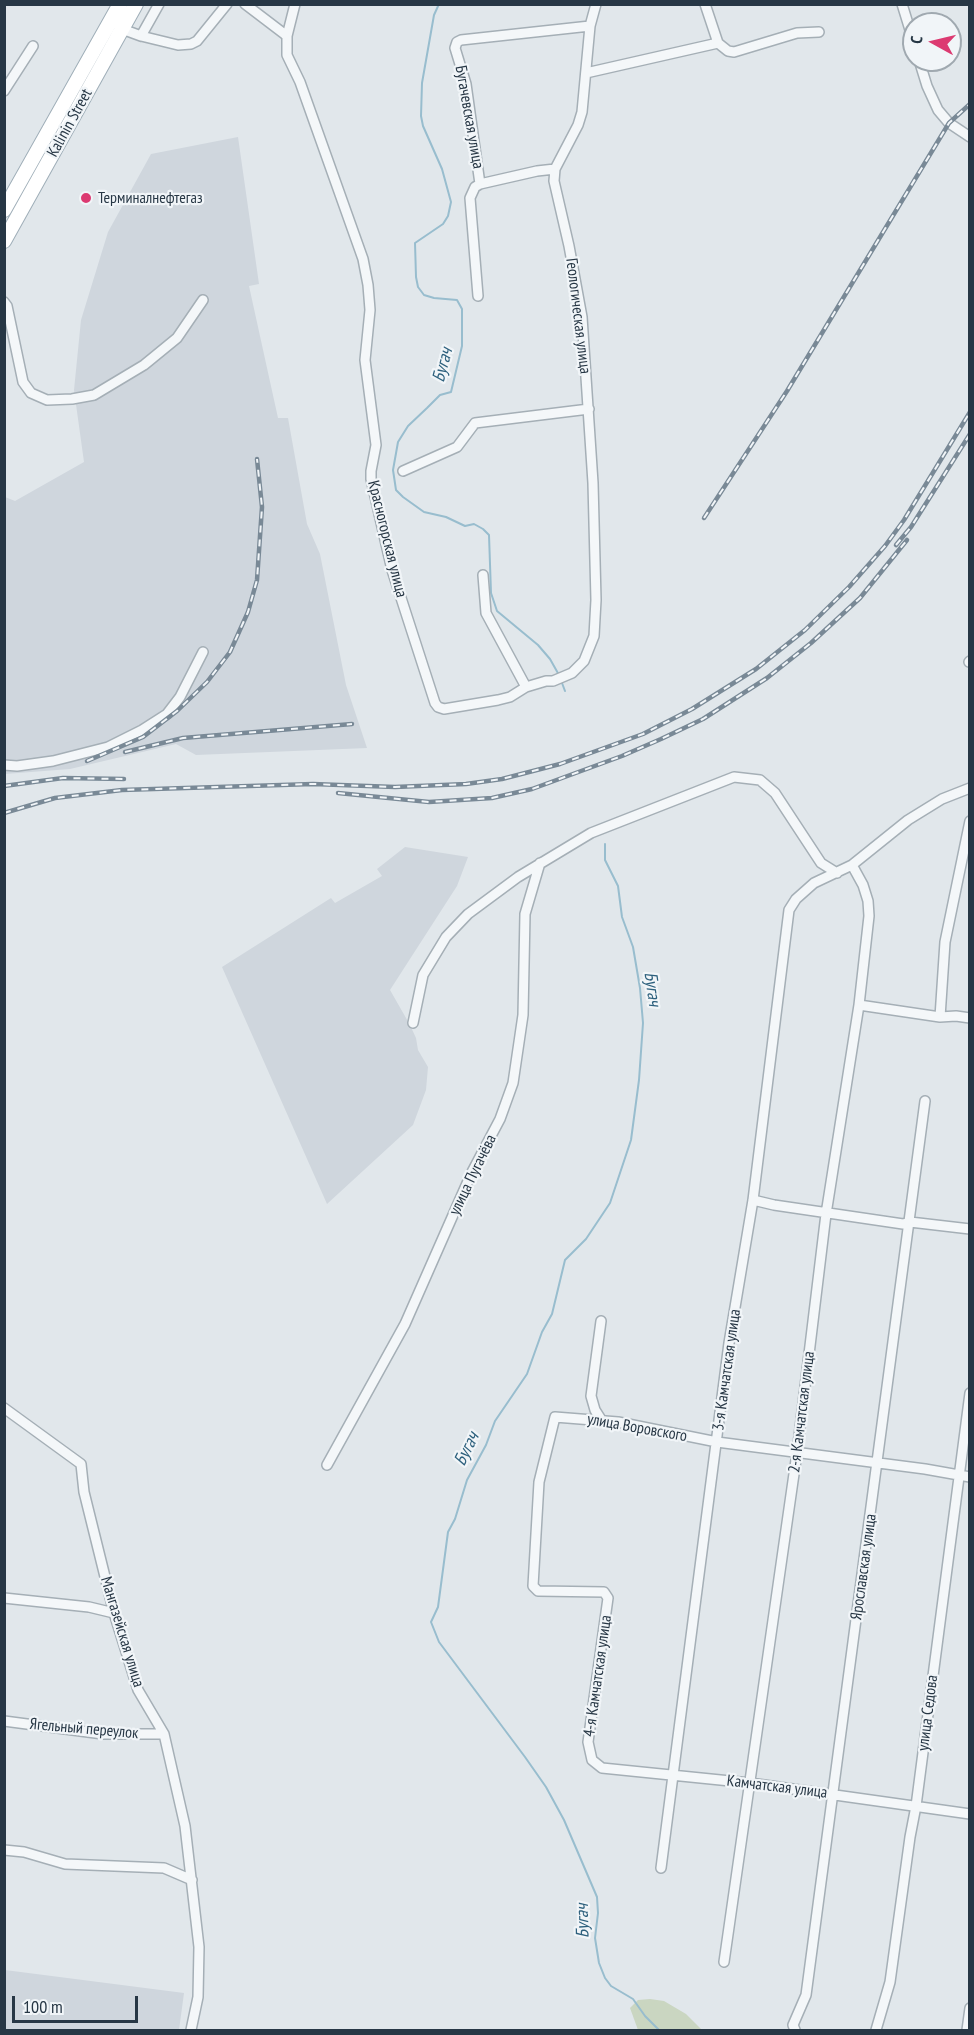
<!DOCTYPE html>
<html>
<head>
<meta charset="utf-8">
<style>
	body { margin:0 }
	#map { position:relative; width:974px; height:2035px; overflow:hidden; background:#e1e7eb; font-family:"PT Sans Narrow",sans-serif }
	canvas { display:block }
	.frame { position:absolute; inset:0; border:6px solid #273745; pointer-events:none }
	.north { position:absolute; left:902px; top:12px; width:60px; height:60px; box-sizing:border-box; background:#f1f5f8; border:2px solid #a0a9b0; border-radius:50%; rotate:278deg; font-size:16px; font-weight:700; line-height:24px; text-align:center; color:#273745 }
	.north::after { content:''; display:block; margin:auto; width:21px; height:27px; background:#dc3a71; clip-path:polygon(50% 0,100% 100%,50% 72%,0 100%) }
	.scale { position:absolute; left:12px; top:1996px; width:126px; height:27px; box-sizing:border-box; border:3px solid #273745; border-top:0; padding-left:8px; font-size:18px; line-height:21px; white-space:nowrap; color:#273745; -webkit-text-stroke:4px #f1f5f8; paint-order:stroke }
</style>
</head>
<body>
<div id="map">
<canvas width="974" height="2035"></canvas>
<div class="frame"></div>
<div class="north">С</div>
<div class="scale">100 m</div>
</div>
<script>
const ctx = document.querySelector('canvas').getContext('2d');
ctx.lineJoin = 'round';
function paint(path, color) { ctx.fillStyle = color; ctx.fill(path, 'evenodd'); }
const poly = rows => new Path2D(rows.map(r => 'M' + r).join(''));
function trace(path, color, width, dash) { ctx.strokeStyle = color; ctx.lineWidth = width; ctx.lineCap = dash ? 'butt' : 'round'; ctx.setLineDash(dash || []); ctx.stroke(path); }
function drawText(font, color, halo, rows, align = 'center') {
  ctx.font = font + ' "PT Sans Narrow",sans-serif'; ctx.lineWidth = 4.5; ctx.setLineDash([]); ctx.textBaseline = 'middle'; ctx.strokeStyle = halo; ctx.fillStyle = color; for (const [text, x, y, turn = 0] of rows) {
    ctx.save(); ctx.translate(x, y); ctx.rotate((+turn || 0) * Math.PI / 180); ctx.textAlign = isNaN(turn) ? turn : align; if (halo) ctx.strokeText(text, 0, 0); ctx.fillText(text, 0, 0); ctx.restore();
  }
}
paint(poly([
	[238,137,259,284,249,286,278,418,288,418,307,524,320,554,346,685,367,748,196,755,176,744,70,769,5,774,5,497,15,501,84,462,74,390,81,320,108,232,151,154],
	[405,847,468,857,457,886,390,990,410,1025,416,1038,418,1050,428,1067,426,1090,413,1125,327,1204,222,967,331,898,335,903,382,876,377,869],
	[5,1970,184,1993,179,2030,5,2030]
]), '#cfd6dd');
paint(poly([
	[650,1999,664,2001,686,2014,702,2030,638,2030,630,2008,638,2000]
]), '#cad6c1');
trace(poly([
	[439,4,434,15,422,83,421,116,423,126,442,169,451,202,448,216,443,224,415,243,416,277,418,287,424,295,434,298,457,300,462,309,462,346,451,392,440,395,427,408,408,426,398,442,393,470,396,490,403,497,424,512,446,517,465,526,474,524,483,529,489,535,491,593,497,611,538,645,550,659,559,675],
	[562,683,565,691],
	[605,844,605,860,618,886,622,917,633,947,640,988,643,1023,639,1080,631,1140,610,1203,586,1239,565,1260,552,1314,542,1332,527,1374,495,1421,486,1445,467,1480,455,1519,448,1532,438,1607,431,1622,439,1642,525,1757,546,1787,564,1820,597,1897,598,1913,595,1938,599,1963,605,1978,611,1986,633,1999,645,2016,659,2030]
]), '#98bdce', 2);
const minor = poly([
	[245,4,287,36],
	[295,4,287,36,287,55,300,82,363,259,368,285,370,310,365,360,376,445,371,471,371,479,392,570,435,703,438,707,444,709,498,700,510,697,526,687,546,681,553,681,572,673,584,661,594,636,596,600,593,483,582,317,569,246,554,181,555,169,578,125,582,112,590,26,596,4],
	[705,4,718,43,728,51,734,52,797,33,819,32],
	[902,4,914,43],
	[122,29,141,36,159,4],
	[141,36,178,45,191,44,197,41,227,4],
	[919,60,927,86,938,110,949,123,970,137],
	[586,73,718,43],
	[4,91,33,46],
	[480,184,537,171,555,169],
	[478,296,470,198,475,187,480,184,466,84,455,48,457,42,461,40,590,26],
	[4,302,7,306,23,382,31,393,47,400,72,399,94,395,144,365,177,338,203,300],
	[403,471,457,447,475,423,589,409],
	[483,575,486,613,526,687],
	[969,662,970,661],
	[4,765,17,766,53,761,108,747,142,730,167,714,180,697,203,652],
	[859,1005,940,1017,956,1016,970,1018],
	[940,1017,945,942,970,821],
	[413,1023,423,975,446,937,468,914,518,877,591,833,734,777,760,780,775,793,821,863,837,873],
	[753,1200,774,1205,903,1224,910,1222,970,1229],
	[601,1321,591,1396,595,1410,602,1421],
	[4,1408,81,1464,84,1492,114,1613,138,1690,164,1734,185,1826,199,1947,198,1997,191,2030],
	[327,1465,405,1324,472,1172,500,1119,513,1083,523,1015,525,914,540,863],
	[970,1477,925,1469,717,1442,618,1422,555,1417,539,1482,533,1586,538,1591,604,1592,608,1598,588,1742,592,1760,602,1768,750,1783,970,1814],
	[4,1598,89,1607,114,1613],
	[4,1721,103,1734,164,1734],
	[4,1850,24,1852,65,1864,164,1868,192,1880],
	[661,1868,729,1343,753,1200,789,910,796,899,814,883,852,865,908,820,942,799,970,788],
	[724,1962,797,1453,826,1214,859,1005,869,916,868,901,863,885,852,865],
	[795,2030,793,2025,806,1995,925,1101],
	[876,2030,890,1982,910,1837,916,1806,970,1393],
	[967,2030,970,2008]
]);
const primary = poly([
	[4,210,120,4],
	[4,241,136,4]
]);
trace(minor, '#a5afb6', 12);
trace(primary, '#9faeb8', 16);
trace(minor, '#f4f7f9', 9);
trace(primary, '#fff', 14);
const rail = poly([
	[704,518,787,391,949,123,970,104],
	[896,545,911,527,970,434],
	[125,752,183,738,352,724],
	[87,761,143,737,177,711,207,682,230,652,248,612,257,580,262,507,257,459],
	[4,786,63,778,124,779],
	[338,793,429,802,492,798,532,789,622,756,661,739,703,719,767,678,811,643,860,598,907,540],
	[4,813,55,798,122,790,313,784,395,787,466,784,502,779,560,764,643,734,692,709,756,669,805,630,849,587,885,546,904,520,970,412]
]);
trace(rail, '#798996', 4.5);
trace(rail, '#f1f5f8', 2, [7]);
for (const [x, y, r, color] of [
	[86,198,6,"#dc3a71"]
]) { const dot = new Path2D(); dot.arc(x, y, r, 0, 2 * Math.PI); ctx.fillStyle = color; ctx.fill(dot); trace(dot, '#f1f5f8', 2); }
drawText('16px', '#273745', '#f1f5f8', [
	["Бугачевская улица",469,117,80],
	["Kalinin Street",70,123,-61],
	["Геологическая улица",578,316,83],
	["Красногорская улица",387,539,76],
	["улица Пугачёва",473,1175,-64],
	["3-я Камчатская улица",727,1370,-82],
	["2-я Камчатская улица",802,1412,-83],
	["улица Воровского",637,1428,10],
	["Ярославская улица",864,1567,-82],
	["Мангазейская улица",122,1632,73],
	["4-я Камчатская улица",598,1676,-82],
	["улица Седова",928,1713,-83],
	["Ягельный переулок",84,1729,5],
	["Камчатская улица",777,1787,7]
]);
drawText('16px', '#273745', '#f1f5f8', [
	["Терминалнефтегаз",98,198]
], 'left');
drawText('italic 18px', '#2d607d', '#f1f5f8', [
	["Бугач",443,365,-75],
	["Бугач",652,989,82],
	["Бугач",467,1449,-64],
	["Бугач",583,1921,-91]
]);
</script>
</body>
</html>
